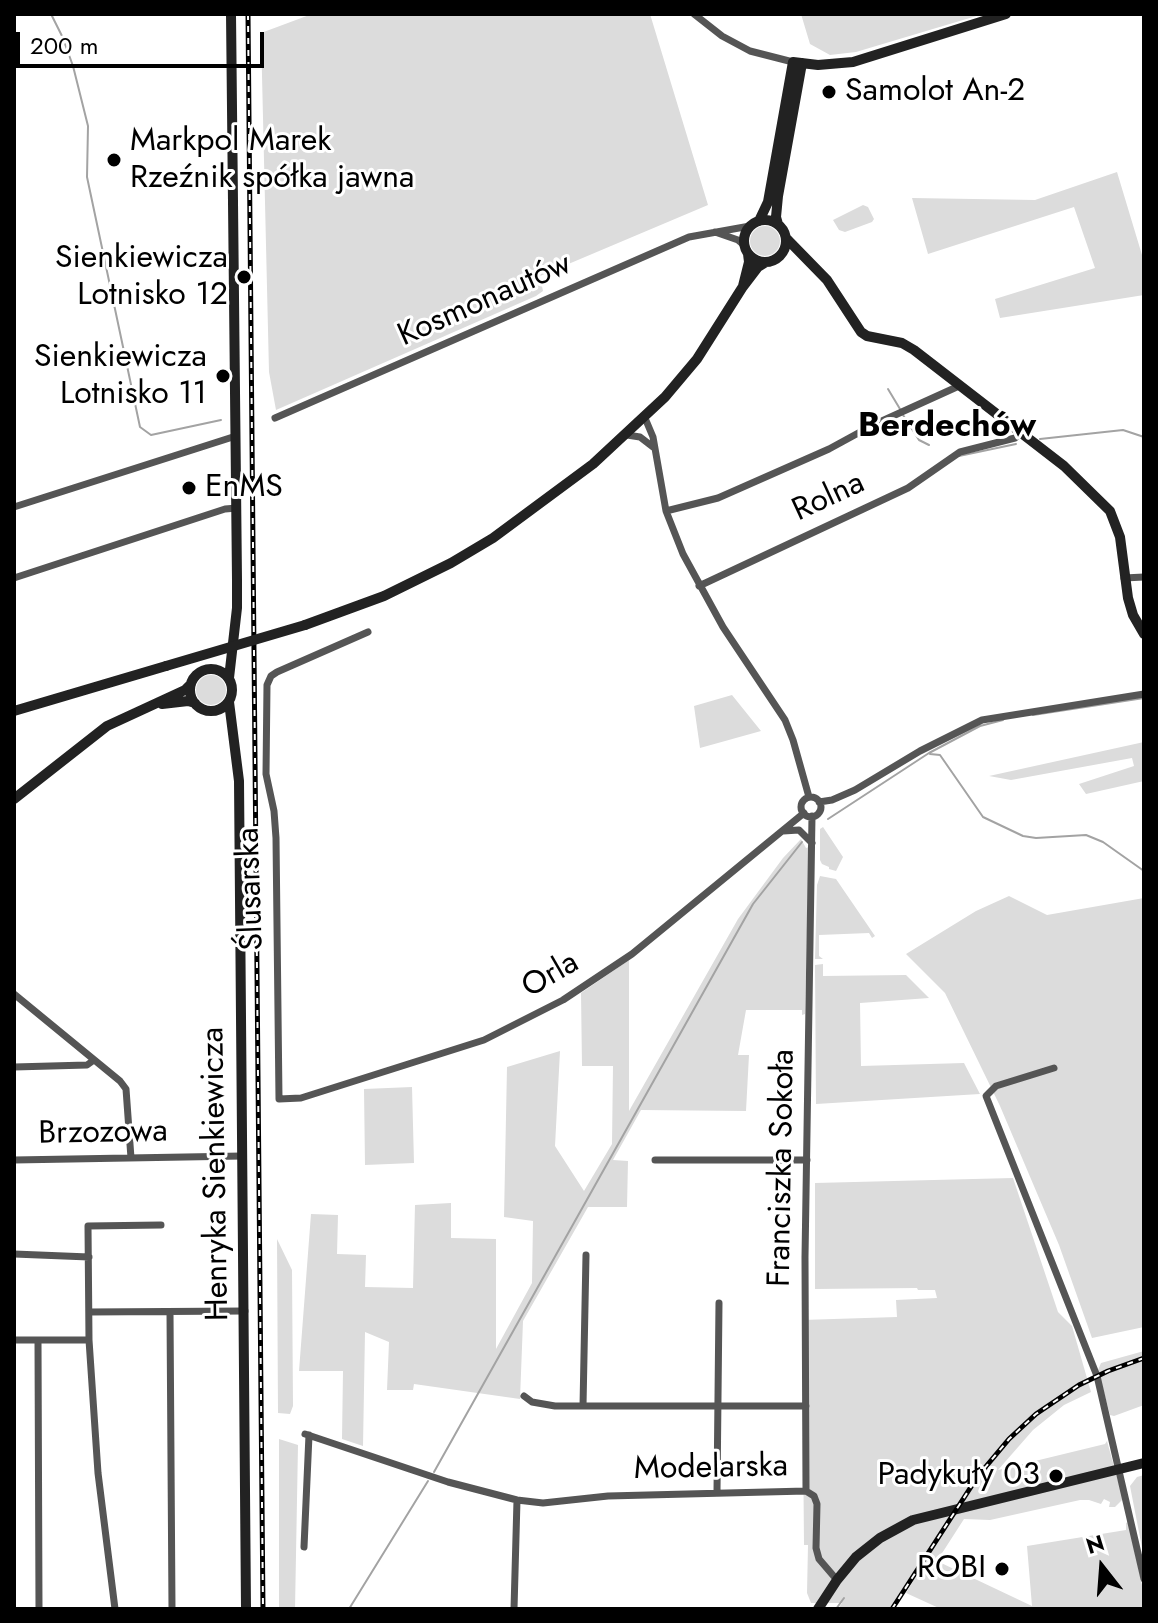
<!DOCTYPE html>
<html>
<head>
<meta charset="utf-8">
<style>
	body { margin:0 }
	#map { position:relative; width:1158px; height:1623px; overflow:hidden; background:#fff; font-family:Jost,sans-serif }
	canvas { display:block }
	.frame { position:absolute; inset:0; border:16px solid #000; pointer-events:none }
	.north { position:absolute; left:1062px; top:1527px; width:80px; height:80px; -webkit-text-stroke:6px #fff; paint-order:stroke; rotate:343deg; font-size:22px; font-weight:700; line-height:32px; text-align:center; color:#000 }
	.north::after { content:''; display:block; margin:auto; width:28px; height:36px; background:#000; clip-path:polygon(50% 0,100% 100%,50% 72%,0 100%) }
	.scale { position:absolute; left:16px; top:32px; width:248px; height:36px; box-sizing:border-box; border:4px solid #000; border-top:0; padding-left:10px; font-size:24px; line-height:28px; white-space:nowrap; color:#000; -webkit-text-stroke:6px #fff; paint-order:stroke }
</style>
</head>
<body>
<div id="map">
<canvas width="1158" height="1623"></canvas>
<div class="frame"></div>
<div class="north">N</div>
<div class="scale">200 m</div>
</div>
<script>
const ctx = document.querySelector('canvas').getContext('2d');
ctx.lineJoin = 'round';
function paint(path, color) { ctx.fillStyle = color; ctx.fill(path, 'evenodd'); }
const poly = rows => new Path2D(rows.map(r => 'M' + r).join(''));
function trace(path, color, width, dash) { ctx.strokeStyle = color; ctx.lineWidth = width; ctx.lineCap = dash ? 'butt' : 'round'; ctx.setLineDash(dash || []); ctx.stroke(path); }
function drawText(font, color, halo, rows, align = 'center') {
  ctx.font = font + ' Jost,sans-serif'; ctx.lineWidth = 6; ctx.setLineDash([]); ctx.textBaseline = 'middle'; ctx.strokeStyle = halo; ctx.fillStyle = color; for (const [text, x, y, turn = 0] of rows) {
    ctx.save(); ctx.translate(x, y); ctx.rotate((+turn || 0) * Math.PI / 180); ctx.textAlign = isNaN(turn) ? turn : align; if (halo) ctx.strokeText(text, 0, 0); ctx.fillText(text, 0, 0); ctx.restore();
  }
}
paint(poly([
	[312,14,650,14,708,205,540,276,543,291,536,296,276,410,269,372,261,33],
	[801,14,983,14,856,52,830,55,810,44],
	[1117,172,1142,255,1144,255,1144,295,1000,318,995,299,1095,268,1074,207,928,254,912,198,1035,200],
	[863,205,868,207,874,219,872,222,845,232,839,230,833,220],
	'750 241a15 15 0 1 1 30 0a15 15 0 1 1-30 0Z',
	'196 690a15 15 0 1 1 30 0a15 15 0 1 1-30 0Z',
	[732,695,761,731,700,748,694,706],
	[1144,742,1144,781,1086,794,1079,784,1134,766,1132,758,1011,780,989,776],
	[823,827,843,857,836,871,829,869,829,867,822,864,820,860,820,829],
	[801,839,806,848,809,847,805,1014,802,1015,802,1010,746,1010,738,1055,749,1055,746,1111,641,1110,613,1160,628,1161,627,1207,588,1207,523,1321,520,1399,414,1384,413,1390,387,1390,389,1342,365,1332,363,1446,342,1439,343,1371,299,1371,311,1214,338,1215,337,1254,366,1255,365,1287,413,1288,415,1205,451,1203,451,1238,496,1239,496,1349,532,1283,533,1221,504,1217,507,1067,560,1051,555,1146,584,1191,612,1144,613,1066,582,1066,581,993,629,960,629,1111,738,919,783,858],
	[820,876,836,879,875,936,872,938,869,933,819,935,819,956,823,959,815,959,817,885],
	[1009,896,1047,915,1144,898,1144,1327,1092,1338,1059,1245,1000,1106,945,993,906,954,976,911],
	[823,964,823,976,906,975,929,998,860,1003,861,1066,964,1063,980,1094,816,1104,815,965],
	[412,1087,414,1163,365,1165,364,1089],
	[1013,1178,1058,1312,1072,1326,1091,1392,1064,1405,1033,1430,998,1470,1105,1444,1107,1441,1123,1499,1115,1507,1109,1507,1110,1502,1104,1499,1101,1504,1089,1500,1080,1500,990,1520,964,1519,937,1561,1032,1606,1027,1546,1126,1530,1126,1523,1128,1522,1144,1594,1144,1609,941,1609,906,1593,930,1553,927,1551,889,1609,838,1609,842,1603,811,1603,807,1593,808,1545,804,1545,802,1320,897,1317,896,1300,937,1298,935,1290,918,1290,917,1288,815,1289,815,1183],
	[277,1239,292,1270,293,1406,290,1414,278,1413],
	[1144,1351,1144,1405,1114,1416,1110,1415,1098,1370,1101,1363],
	[279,1439,298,1445,295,1609,279,1609],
	[1144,1475,1144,1558,1130,1486,1137,1477]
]), '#dcdcdc');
trace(poly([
	[51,14,62,36],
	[65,44,73,66,88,126,87,177,140,427,151,435,221,420],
	[888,389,900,409],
	[903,415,919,440,929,445],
	[1040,439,1123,430,1144,437],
	[959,456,1016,444],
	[1033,715,1144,698],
	[930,754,940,755,983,817,1023,836,1036,838,1086,835,1103,842,1144,871],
	[828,819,929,753,980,726,1003,720],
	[434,1472,753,904,802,842],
	[349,1609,428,1481],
	[836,1609,844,1598]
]), '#a3a3a3', 2);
trace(poly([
	[694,14,722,36,750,51,793,62],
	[715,232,738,240,744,245],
	[275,418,689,237,750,226],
	[645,418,653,437,666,511,683,554,723,627,785,720,793,740,809,797],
	[627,435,640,437,653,447],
	[14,507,236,436],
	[666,511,718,498,829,449,873,425,959,386],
	[14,578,225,509,237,508],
	[1124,578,1144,577],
	[699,586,908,488,960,452,1015,438,1021,433],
	[368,632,277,672,271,676,267,685,266,774,274,811,276,838,279,1099,301,1098,484,1040,563,1000,632,954,804,813],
	'801 807a10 10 0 1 1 20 0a10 10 0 1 1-20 0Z',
	[819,802,832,800,855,790,920,751,982,720,1144,694],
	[783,831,799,830,812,843],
	[14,994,120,1081,126,1089,131,1158],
	[14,1067,87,1065,94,1060],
	[1054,1068,996,1086,986,1096,1097,1376,1144,1579],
	[14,1160,242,1156],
	[655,1160,807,1160],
	[14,1254,89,1257],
	[89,1312,245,1311],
	[170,1312,172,1609],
	[14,1340,89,1340],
	[38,1341,39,1609],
	[524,1396,532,1402,555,1406,806,1406],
	[583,1406,586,1255],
	[305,1434,448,1482,517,1500,543,1503,608,1496,806,1491,814,1496,817,1504,816,1548,819,1559,837,1580],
	[717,1491,719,1303],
	[806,1491,805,1257,812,816],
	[304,1547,309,1435],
	[115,1609,98,1473,89,1340,88,1226,161,1225],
	[514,1609,517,1500]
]), '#555', 7);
trace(poly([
	'744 241a21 21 0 1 1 42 0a21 21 0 1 1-42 0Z',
	[759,221,768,202,793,62,818,65,853,62,1006,14],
	[778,224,776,217,778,196,802,63],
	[786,238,827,280,861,332,867,336,902,343,914,350,1064,466,1110,511,1120,537,1128,598,1133,615,1144,634],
	[743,286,749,262,748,254],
	[305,625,384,596,451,563,493,538,593,464,665,397,697,359,742,288,758,267,766,262],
	'190 690a21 21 0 1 1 42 0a21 21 0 1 1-42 0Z',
	[229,678,237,608,237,579,231,14],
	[229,702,239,781,246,1609],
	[162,704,188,701,195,703],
	[14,711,166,666],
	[14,799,107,726,185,690,191,684],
	[818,1609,837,1580,856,1557,880,1538,913,1520,1144,1463]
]), '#222', 10);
const rail = poly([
	[248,14,263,1609],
	[892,1609,978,1476,1009,1439,1036,1414,1079,1385,1108,1371,1144,1358]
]);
trace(rail, '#000', 5);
trace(rail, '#fff', 2, [6]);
trace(poly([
	[166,666,305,625]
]), '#222', 10);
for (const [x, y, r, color] of [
	[829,92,8,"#000"],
	[114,160,8,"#000"],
	[244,277,8,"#000"],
	[223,376,8,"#000"],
	[189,488,8,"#000"],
	[1056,1476,8,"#000"],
	[1002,1569,8,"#000"]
]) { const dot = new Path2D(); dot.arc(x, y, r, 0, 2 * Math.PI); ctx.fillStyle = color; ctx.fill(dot); trace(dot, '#fff', 3); }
drawText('32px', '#000', '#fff', [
	["Samolot An-2",845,92,"left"],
	["Markpol Marek",130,142,"left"],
	["Rzeźnik spółka jawna",130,179,"left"],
	["Sienkiewicza",228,259],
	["Lotnisko 12",228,296],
	["Sienkiewicza",207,358],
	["Lotnisko 11",207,395],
	["EnMS",205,488,"left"],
	["Padykuły 03",1040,1476],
	["ROBI",986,1569]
], 'right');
drawText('32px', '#000', '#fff', [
	["Kosmonautów",485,301,-24],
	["Rolna",829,498,-25],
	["Ślusarska",252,889,-92],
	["Orla",551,976,-30],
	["Brzozowa",103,1134,-1],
	["Franciszka Sokoła",783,1168,-89],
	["Henryka Sienkiewicza",217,1174,-91],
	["Modelarska",711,1469,-1]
]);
drawText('bold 34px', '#000', '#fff', [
	["Berdechów",947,428]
]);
</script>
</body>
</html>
